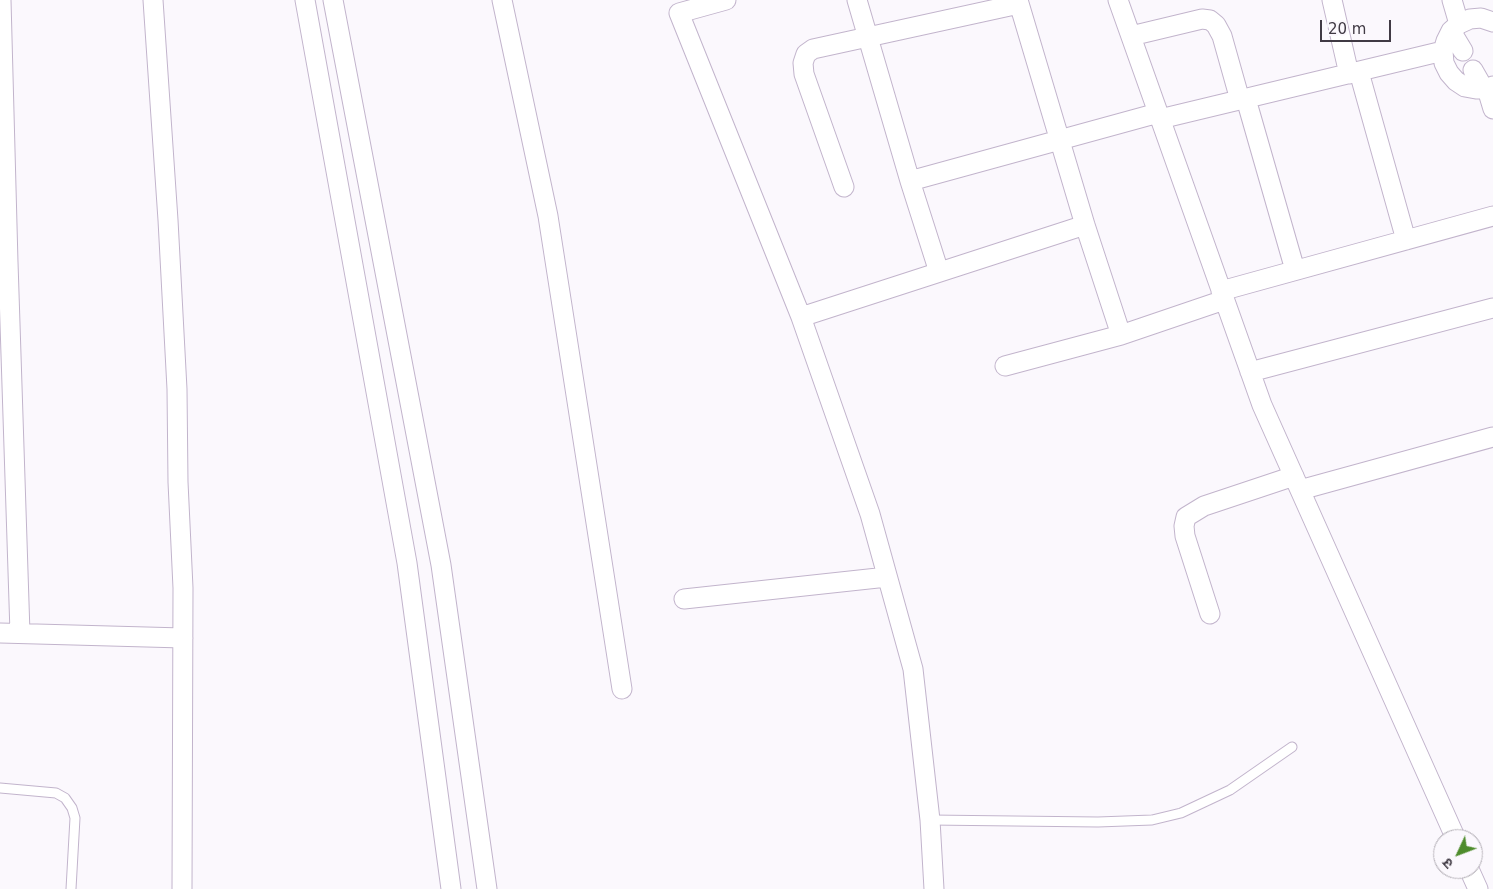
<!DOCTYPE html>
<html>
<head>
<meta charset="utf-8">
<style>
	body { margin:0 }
	#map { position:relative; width:1493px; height:889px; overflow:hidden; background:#fbf8fd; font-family:"DejaVu Sans","Noto Sans Devanagari",sans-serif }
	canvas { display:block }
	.north { position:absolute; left:1433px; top:829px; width:50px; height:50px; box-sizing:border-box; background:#fbf8fd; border:1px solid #b0acb3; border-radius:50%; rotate:227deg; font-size:14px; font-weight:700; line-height:20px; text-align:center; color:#403a44 }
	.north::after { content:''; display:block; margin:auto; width:18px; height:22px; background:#4e8c2c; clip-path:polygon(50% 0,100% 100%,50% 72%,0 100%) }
	.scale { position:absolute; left:1320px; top:20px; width:71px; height:22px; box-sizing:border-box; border:2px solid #403a44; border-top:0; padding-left:6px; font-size:15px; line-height:18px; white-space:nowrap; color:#403a44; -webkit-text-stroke:4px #fbf8fd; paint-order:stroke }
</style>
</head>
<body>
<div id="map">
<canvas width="1493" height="889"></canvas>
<div class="north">उ</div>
<div class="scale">20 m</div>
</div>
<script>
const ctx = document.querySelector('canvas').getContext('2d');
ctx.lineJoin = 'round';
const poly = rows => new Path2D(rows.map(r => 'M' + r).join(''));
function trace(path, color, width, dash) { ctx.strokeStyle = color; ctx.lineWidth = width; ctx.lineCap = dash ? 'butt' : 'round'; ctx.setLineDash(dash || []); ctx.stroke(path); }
const lane = poly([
	[0,788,56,793,65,798,72,808,75,818,71,889],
	[930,820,1098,822,1152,820,1181,813,1230,790,1292,747]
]);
const street = poly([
	[1,0,8,262,20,633],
	[153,0,168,220,177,389,178,482,183,588,182,889],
	[305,0,407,563,451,889],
	[333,0,441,565,487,889],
	[502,0,548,216,622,689],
	[726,0,679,13,801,317,870,514,913,669,930,820,934,889],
	[857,0,910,181,939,272],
	[1018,0,1085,225,1121,335],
	[1118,0,1262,405,1456,839],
	[1332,0,1349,74],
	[1452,0,1459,24],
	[1493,22,1481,18,1470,19,1459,24,1451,31,1446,41,1443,51,1444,63,1449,73,1456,81,1465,87,1476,89,1487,89,1493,86],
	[1451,31,1463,51],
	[1131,36,1202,19,1210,20,1216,25,1222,36,1240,100],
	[1473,70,1481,84,1487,89,1493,109],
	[1359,72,1406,240],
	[1246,99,1295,270],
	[1160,119,1443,51],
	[910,181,1158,113],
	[844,187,804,74,803,63,806,54,813,49,1019,4],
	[1221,291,1493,216],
	[801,317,1085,225],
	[1005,366,1121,335,1224,300],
	[1250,372,1493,308],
	[1300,490,1493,437],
	[684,599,887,577],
	[1210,614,1185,536,1184,526,1186,517,1204,506,1294,476],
	[0,633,183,638],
	[1469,869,1478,889]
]);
trace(lane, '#c2b4cc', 11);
trace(street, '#c2b4cc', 21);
trace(lane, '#fff', 9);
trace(street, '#fff', 19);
</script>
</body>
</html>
